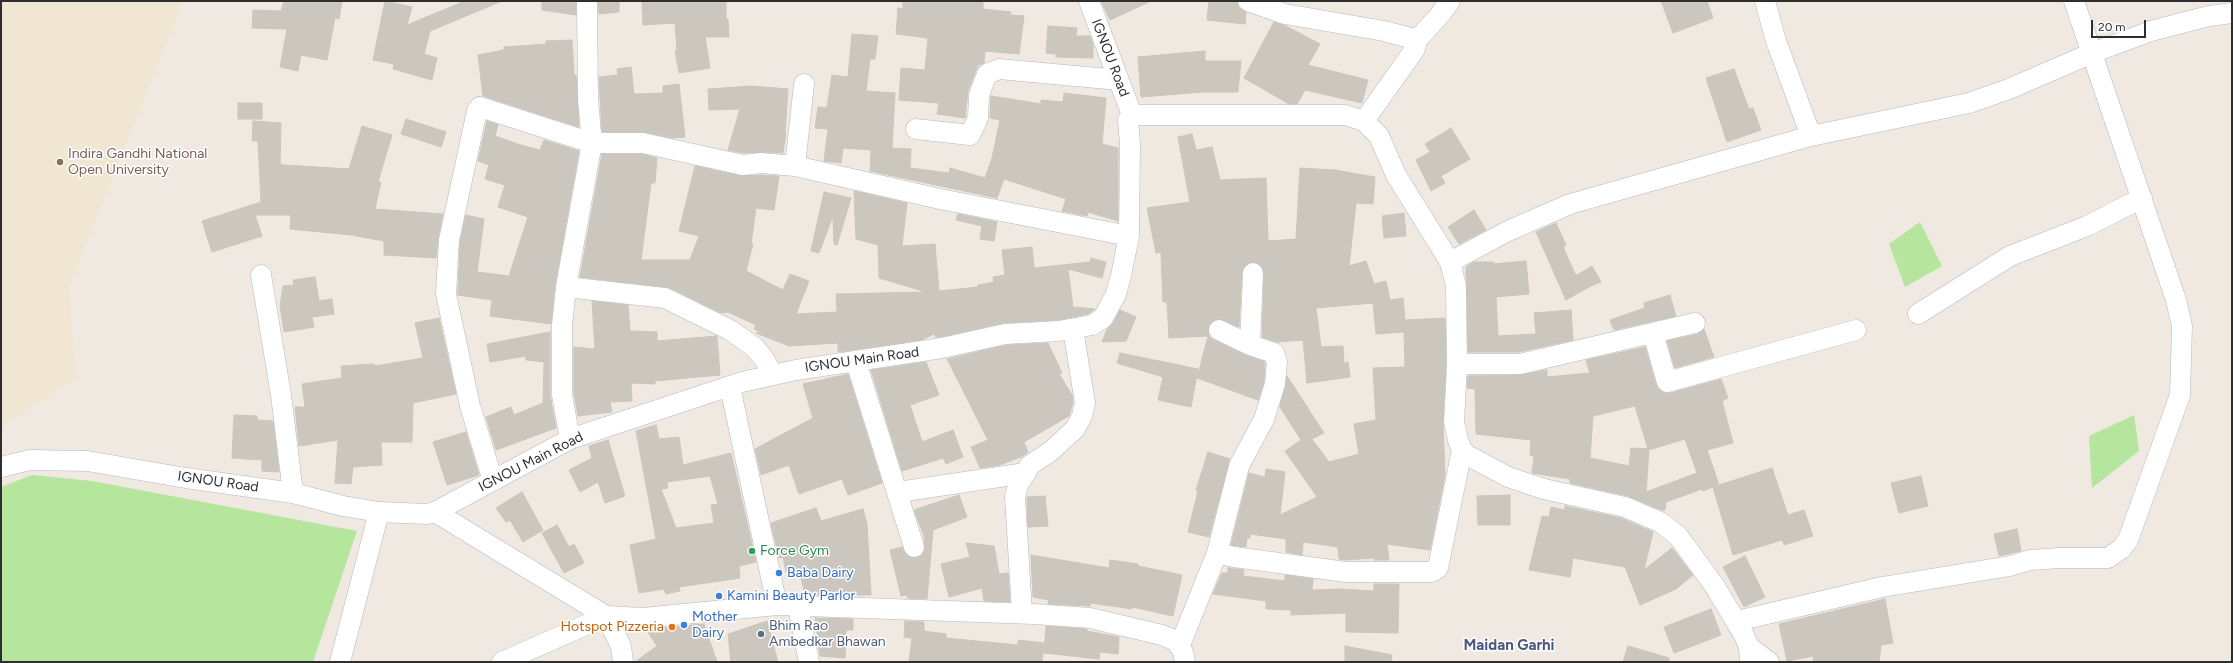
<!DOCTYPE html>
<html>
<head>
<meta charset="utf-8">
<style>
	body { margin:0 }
	#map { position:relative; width:2233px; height:663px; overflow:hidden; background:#efe9e1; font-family:Figtree,sans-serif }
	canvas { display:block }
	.frame { position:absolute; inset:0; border:2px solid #2e2e2e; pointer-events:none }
	.scale { position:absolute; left:2091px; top:20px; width:55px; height:18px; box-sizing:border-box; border:2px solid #2e2e2e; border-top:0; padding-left:5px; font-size:12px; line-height:14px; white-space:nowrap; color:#2e2e2e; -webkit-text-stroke:3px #fff; paint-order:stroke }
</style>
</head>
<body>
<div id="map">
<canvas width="2233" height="663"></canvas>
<div class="frame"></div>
<div class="scale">20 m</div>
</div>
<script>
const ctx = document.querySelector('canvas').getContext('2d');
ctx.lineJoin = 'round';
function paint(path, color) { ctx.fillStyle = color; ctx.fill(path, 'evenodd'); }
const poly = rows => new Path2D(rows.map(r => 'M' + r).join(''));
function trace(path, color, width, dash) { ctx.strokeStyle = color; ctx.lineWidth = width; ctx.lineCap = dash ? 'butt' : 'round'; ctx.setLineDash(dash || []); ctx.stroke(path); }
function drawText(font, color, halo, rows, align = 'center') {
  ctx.font = font + ' Figtree,sans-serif'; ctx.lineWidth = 3; ctx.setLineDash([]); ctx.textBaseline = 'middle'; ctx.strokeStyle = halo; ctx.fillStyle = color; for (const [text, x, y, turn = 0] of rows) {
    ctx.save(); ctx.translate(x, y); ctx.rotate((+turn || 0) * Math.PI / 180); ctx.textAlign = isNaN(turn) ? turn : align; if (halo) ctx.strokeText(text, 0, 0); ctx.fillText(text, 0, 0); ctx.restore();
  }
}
paint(poly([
	[1,1,183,1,69,286,75,379,1,427]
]), '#f0e6d1');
paint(poly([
	[1920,222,1942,266,1905,287,1889,244],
	[2134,415,2139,451,2092,488,2089,436],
	[32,475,92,481,357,531,313,662,1,662,1,487]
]), '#b6e59e');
const building = poly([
	[284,1,342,1,339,19,335,18,327,60,301,55,298,71,280,67,287,29,252,28,253,10,281,11,284,1],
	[385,1,412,7,407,25,465,1,502,1,430,31,424,54,437,58,432,80,393,69,394,64,373,60,385,1],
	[542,1,576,1,576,15,542,10,542,1],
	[598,1,619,1,619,12,599,14,598,1],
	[642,1,726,1,726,19,728,19,729,37,705,37,710,68,679,73,675,51,677,50,675,23,643,25,642,1],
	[903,1,983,1,983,9,1011,12,1010,15,1024,16,1019,54,985,51,984,63,978,65,968,91,965,118,937,114,939,103,899,100,901,68,925,70,928,38,896,34,898,8,903,9,903,1],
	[1101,1,1151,1,1110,20,1101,1],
	[1209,1,1237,1,1239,8,1246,12,1245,24,1207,20,1209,1],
	[1661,1,1707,1,1713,18,1673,33,1661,1],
	[1274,22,1286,26,1320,44,1308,65,1368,80,1362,103,1305,90,1297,104,1289,104,1244,78,1274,22],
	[1048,26,1077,28,1076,36,1090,36,1093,44,1093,58,1056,57,1056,54,1046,53,1048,26],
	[852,34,878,36,875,59,870,59,866,91,895,93,892,148,911,149,910,168,949,173,950,168,985,178,992,158,1000,120,990,118,991,96,1041,104,1041,100,1063,102,1064,93,1106,98,1102,144,1118,148,1118,221,1088,212,1087,216,1062,211,1066,199,1004,179,997,198,870,171,871,150,843,148,841,163,824,161,828,129,815,128,818,107,827,108,832,75,848,77,852,34],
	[572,40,574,75,576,75,579,127,483,96,478,55,504,50,504,47,546,44,546,41,572,40],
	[1205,51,1205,61,1241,61,1238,92,1203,92,1141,97,1138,57,1205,51],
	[631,67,634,94,663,93,663,86,679,84,685,137,673,138,643,132,602,132,599,77,618,75,617,69,631,67],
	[1734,69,1749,109,1753,108,1761,130,1727,142,1706,78,1734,69],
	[752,86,788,89,785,133,786,133,783,153,762,152,744,153,728,150,740,109,709,110,708,89,752,86],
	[238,103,262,103,262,119,238,119,238,103],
	[406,119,446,132,441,147,401,134,406,119],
	[253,121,281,123,280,164,284,165,349,169,362,126,392,135,378,182,381,182,375,209,443,214,438,238,436,258,384,255,384,241,351,235,290,229,291,215,255,215,262,236,212,252,202,221,261,202,258,141,252,141,253,121],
	[487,121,498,125,495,136,524,146,540,150,544,140,579,151,555,285,551,324,490,316,492,300,458,295,460,242,466,215,484,219,477,272,509,276,528,217,498,207,505,185,485,179,489,165,478,161,487,121],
	[1451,128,1470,159,1441,176,1445,183,1431,191,1416,160,1430,152,1425,144,1451,128],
	[1192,134,1196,150,1212,147,1220,180,1266,178,1268,241,1296,239,1300,168,1335,170,1375,177,1373,204,1356,203,1349,266,1366,261,1374,284,1386,281,1390,300,1403,298,1405,320,1445,318,1446,364,1443,422,1445,475,1430,550,1387,544,1389,560,1374,560,1375,558,1344,560,1339,559,1338,547,1303,542,1302,555,1286,552,1286,539,1250,534,1250,538,1247,538,1246,547,1231,545,1249,473,1265,477,1266,469,1285,472,1280,515,1317,497,1285,451,1301,440,1280,407,1287,376,1324,433,1312,439,1329,462,1359,454,1354,424,1376,420,1373,368,1405,367,1404,332,1376,334,1373,303,1316,308,1321,347,1343,346,1344,363,1348,362,1350,377,1307,383,1303,340,1277,342,1262,337,1264,273,1259,264,1253,262,1244,267,1242,272,1239,327,1218,319,1209,325,1208,330,1209,336,1214,340,1245,355,1265,362,1264,382,1258,400,1197,378,1208,336,1169,338,1167,302,1163,302,1161,252,1156,253,1147,208,1190,202,1178,137,1192,134],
	[602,154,642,154,657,158,655,183,651,183,641,260,690,260,699,236,679,231,695,166,741,176,761,175,779,176,774,210,756,208,751,244,753,244,746,271,783,290,790,274,809,281,796,314,837,312,836,294,926,292,879,278,878,245,856,239,854,191,907,203,902,246,935,244,939,291,978,287,978,285,994,282,993,277,1005,275,1002,250,1032,247,1034,268,1090,262,1091,258,1106,262,1102,278,1068,269,1073,307,1095,309,1088,314,1058,320,1003,323,940,337,936,337,934,334,921,340,838,352,838,343,789,346,756,333,761,332,754,329,756,325,728,312,721,313,670,288,580,277,602,154],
	[824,192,851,198,837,245,834,244,833,216,819,253,811,251,824,192],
	[1474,210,1486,230,1459,244,1448,227,1474,210],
	[1404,213,1406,236,1384,238,1382,216,1404,213],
	[958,214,997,222,994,241,980,239,982,226,956,220,958,214],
	[1556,223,1566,245,1563,247,1575,274,1577,275,1592,266,1601,282,1591,286,1566,300,1536,232,1556,223],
	[1526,261,1529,294,1496,297,1498,336,1536,334,1534,313,1571,310,1573,340,1519,352,1468,352,1466,267,1474,262,1494,262,1494,264,1526,261],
	[315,277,319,301,332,299,334,314,312,317,314,327,284,332,280,306,283,286,294,285,293,280,315,277],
	[1670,295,1676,316,1614,330,1610,320,1645,308,1644,303,1670,295],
	[592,301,628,305,630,331,657,332,657,341,717,336,720,375,655,381,655,384,631,383,632,401,610,402,612,412,578,416,574,394,574,347,595,349,592,301],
	[1120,310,1136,317,1126,341,1102,342,1107,329,1113,323,1120,310],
	[439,318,456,394,413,403,412,442,381,442,382,465,353,467,351,484,335,483,338,440,299,446,295,407,305,407,302,384,342,378,341,366,374,364,375,366,423,358,415,323,439,318],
	[1704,329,1714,357,1675,368,1667,341,1698,334,1704,329],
	[550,332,550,395,556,428,496,450,486,417,511,407,514,415,543,403,544,362,526,360,526,356,490,362,487,344,550,332],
	[1048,343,1062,373,1059,374,1072,395,1073,403,1069,416,1024,442,1028,452,1023,456,1000,465,980,468,971,447,988,440,947,359,1007,345,1048,343],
	[1645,347,1656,385,1664,393,1670,393,1721,379,1728,398,1722,401,1733,443,1707,450,1719,485,1772,468,1788,515,1804,510,1813,536,1784,545,1782,540,1733,555,1713,487,1703,491,1702,489,1666,502,1665,510,1661,510,1628,496,1570,483,1570,479,1532,473,1534,456,1530,455,1531,440,1476,434,1475,389,1467,388,1468,376,1520,375,1547,370,1547,377,1590,373,1586,360,1645,347],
	[1635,406,1648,449,1631,448,1629,466,1590,458,1593,416,1635,406],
	[1685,439,1697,473,1646,492,1649,450,1685,439],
	[1120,353,1198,369,1191,407,1158,400,1163,377,1117,363,1120,353],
	[926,362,939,395,910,405,922,442,953,430,963,457,946,464,943,458,902,471,871,370,926,362],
	[848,374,882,483,848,495,842,479,799,494,789,465,761,475,755,449,813,418,803,384,848,374],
	[234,415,257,416,257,420,273,421,279,472,262,471,262,460,232,458,234,415],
	[656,425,659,439,679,437,683,465,731,453,756,562,739,566,740,578,679,587,680,591,666,594,664,589,639,593,630,545,656,539,636,431,656,425],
	[710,476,718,504,711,505,714,523,676,528,661,489,668,488,667,482,710,476],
	[466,432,479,475,447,485,433,442,466,432],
	[608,440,625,496,605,503,598,482,580,492,569,470,592,458,589,446,608,440],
	[1208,452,1230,459,1209,537,1188,532,1198,491,1196,490,1208,452],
	[1921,476,1928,506,1899,513,1891,483,1921,476],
	[522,492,543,530,523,542,510,520,506,522,496,508,522,492],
	[959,495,967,517,933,530,927,599,907,598,908,595,901,596,890,550,902,547,906,555,912,558,922,555,925,549,924,536,914,510,959,495],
	[1510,495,1510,525,1478,525,1477,496,1510,495],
	[1045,496,1048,526,1028,527,1027,497,1045,496],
	[1565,506,1621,518,1653,532,1644,570,1672,548,1693,575,1676,589,1640,605,1625,567,1573,558,1570,577,1529,570,1542,516,1549,517,1551,507,1565,510,1565,506],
	[816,508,821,521,863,509,867,524,871,595,814,595,814,592,809,592,809,590,804,590,799,571,786,572,783,557,779,558,771,523,816,508],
	[557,525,569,547,574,544,584,563,564,573,542,533,557,525],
	[2017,529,2021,551,1999,556,1994,534,2017,529],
	[966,543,994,546,999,574,1008,573,1010,602,984,601,982,588,949,597,941,564,970,557,966,543],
	[1031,555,1109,568,1110,560,1138,564,1138,566,1182,575,1173,616,1132,607,1132,609,1091,603,1090,606,1048,604,1049,600,1033,597,1031,555],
	[1745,556,1765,597,1744,607,1723,567,1745,556],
	[1228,568,1244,570,1243,576,1285,581,1285,575,1313,579,1312,590,1340,589,1374,591,1374,584,1399,584,1398,633,1346,632,1346,613,1291,615,1291,610,1266,609,1266,601,1213,594,1222,573,1228,573,1228,568],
	[1885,599,1893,643,1881,645,1879,662,1813,662,1814,656,1787,661,1779,624,1885,599],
	[1711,609,1721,635,1674,653,1664,627,1711,609],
	[815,618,853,619,853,630,846,630,845,658,820,656,815,618],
	[767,621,778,662,731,662,728,634,767,621],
	[905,621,924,622,924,631,946,634,946,638,1018,645,1018,640,1044,643,1042,662,909,662,912,638,904,637,905,621],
	[704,624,717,662,635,662,657,646,646,629,704,624],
	[1046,626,1087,629,1087,631,1119,637,1118,654,1100,652,1099,659,1044,653,1046,626],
	[1345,646,1392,655,1391,662,1345,662,1345,646],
	[1628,646,1669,658,1669,662,1623,662,1628,646]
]);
paint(building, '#cbc7bf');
trace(building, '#cbc5ba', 1);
const minor = poly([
	[1089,1,1132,115],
	[1248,1,1285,14,1384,31,1414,39,1416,44,1415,49,1364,121],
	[1415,42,1439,16,1450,1],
	[1132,115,1345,115,1364,121,1379,136,1396,175,1450,262,1456,286,1457,364,1454,422,1458,440,1462,450,1467,455,1508,477,1544,489,1625,507,1660,522,1678,536,1714,585,1744,635,1749,647,1750,662],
	[916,129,970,135,978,118,979,95,987,74,999,69,1119,80],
	[1811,136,1969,103,2009,89,2092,53,2151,31,2209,16,2232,13],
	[795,166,804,84],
	[1450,262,1508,231,1570,204,1811,136,1776,41,1765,1],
	[261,275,281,395,293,493],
	[566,287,665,298,730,330,754,347,764,359,773,375],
	[1918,314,2010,256,2087,226,2142,198],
	[1653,333,1667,382,1856,330],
	[1250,345,1253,273],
	[856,362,914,547],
	[1457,364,1520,364,1695,323],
	[730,387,777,605],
	[570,439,562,395,562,325,566,287,592,143,588,100,587,1],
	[1,467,30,460,87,461,186,478,293,493,343,506,379,512,427,514,435,512,570,439,742,382,796,370,942,348,1005,334,1059,331,1092,325,1103,318,1116,294,1121,276,1129,236,1130,144,1128,120,1132,115],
	[493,481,470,406,446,294,449,240,477,111,480,107,592,143,643,143,743,165,761,163,795,166,940,199,1129,236],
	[898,492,1026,473],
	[435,512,606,616,643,618,777,605,1034,614,1090,618,1162,635,1176,641,1183,652,1185,662],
	[1217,553,1239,466,1264,419,1275,384,1277,362,1274,353,1250,345,1219,330],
	[798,606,809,662],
	[1022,613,1015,497,1018,485,1030,465,1051,451,1075,429,1082,416,1085,403,1073,329],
	[1737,621,1882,587,2010,566,2030,560,2059,558,2108,558,2121,549,2128,540,2180,395,2182,326,2176,300,2074,1],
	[1180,645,1217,553,1234,557,1346,572,1432,572,1438,568,1462,450],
	[1749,647,1769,662],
	[340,662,379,512],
	[502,662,606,616,621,646,623,662]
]);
trace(minor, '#b4b7c1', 21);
trace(minor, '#fff', 20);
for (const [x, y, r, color] of [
	[60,162,4,"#8d6e63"],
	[752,551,4,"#2e9e5b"],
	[779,573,4,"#3f7fe0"],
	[719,596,4,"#3f7fe0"],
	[684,625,4,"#3f7fe0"],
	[672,627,4,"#e8710a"],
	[761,634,4,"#5c6f8a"]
]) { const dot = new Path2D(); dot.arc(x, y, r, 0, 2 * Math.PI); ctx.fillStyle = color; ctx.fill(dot); trace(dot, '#fff', 1.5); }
drawText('14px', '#2e2e2e', '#fff', [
	["IGNOU Road",1110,58,69],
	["IGNOU Main Road",862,360,-8],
	["IGNOU Main Road",531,462,-27],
	["IGNOU Road",218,482,8]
]);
drawText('14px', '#785e54', '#fff', [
	["Indira Gandhi National",68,154],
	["Open University",68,170]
], 'left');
drawText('14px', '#27864d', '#fff', [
	["Force Gym",760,551]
], 'left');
drawText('14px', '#366cbe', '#fff', [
	["Baba Dairy",787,573],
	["Kamini Beauty Parlor",727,596],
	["Mother",692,617],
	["Dairy",692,633]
], 'left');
drawText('14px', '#4e5e75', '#fff', [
	["Bhim Rao",769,626],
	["Ambedkar Bhawan",769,642]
], 'left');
drawText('14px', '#c56008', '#fff', [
	["Hotspot Pizzeria",664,627]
], 'right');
drawText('bold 15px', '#4d5680', '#fff', [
	["Maidan Garhi",1509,646]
]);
</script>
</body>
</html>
